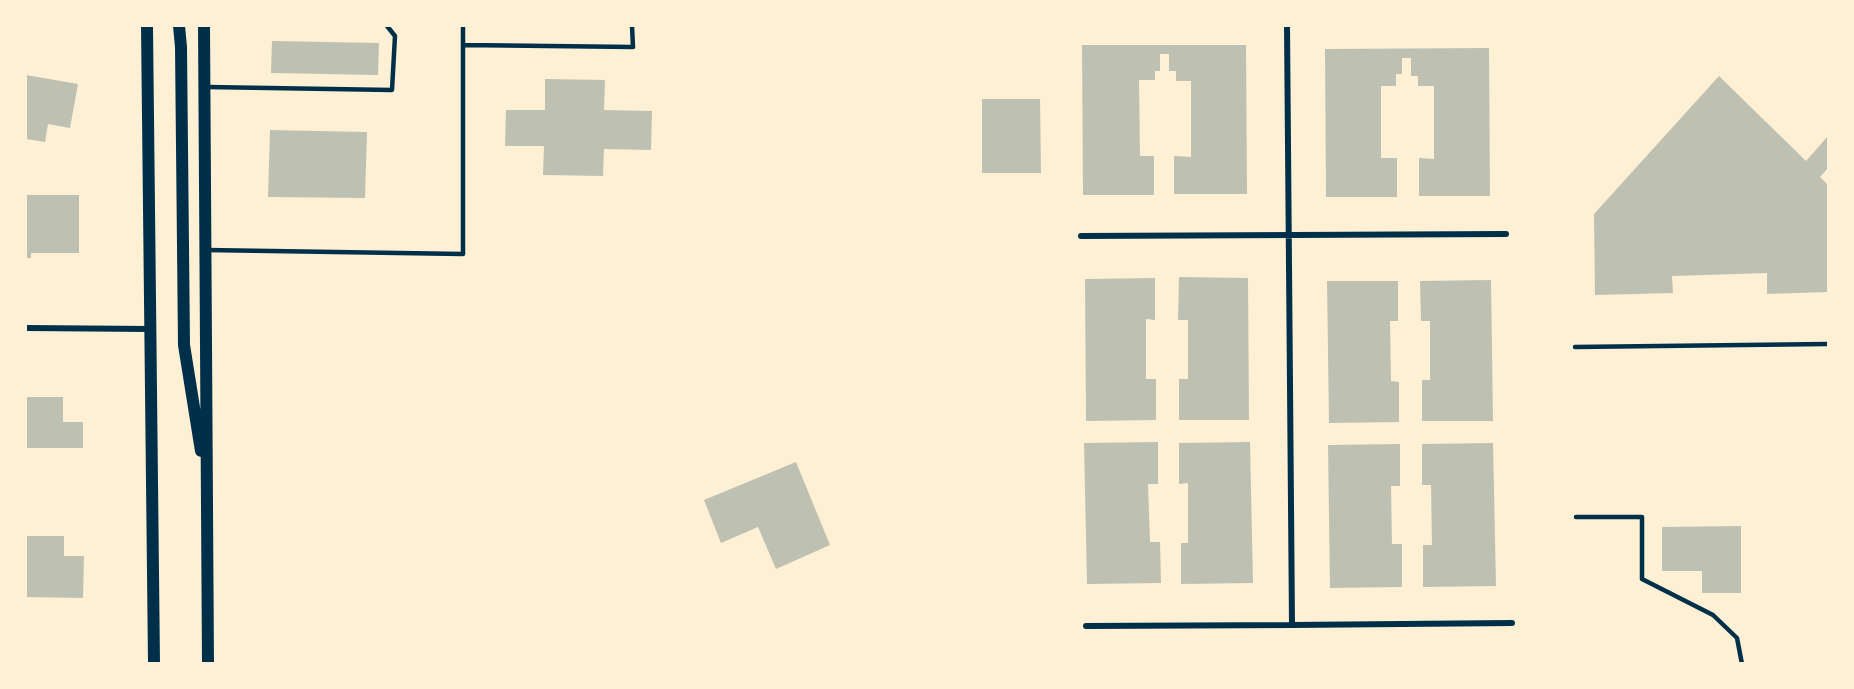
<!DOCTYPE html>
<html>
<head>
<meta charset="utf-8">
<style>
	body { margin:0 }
	#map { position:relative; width:1854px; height:689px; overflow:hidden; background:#fdf0d5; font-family:"Nunito Sans",sans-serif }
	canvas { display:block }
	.frame { position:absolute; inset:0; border:27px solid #fdf0d5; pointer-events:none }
</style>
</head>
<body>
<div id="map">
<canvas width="1854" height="689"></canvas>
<div class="frame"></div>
</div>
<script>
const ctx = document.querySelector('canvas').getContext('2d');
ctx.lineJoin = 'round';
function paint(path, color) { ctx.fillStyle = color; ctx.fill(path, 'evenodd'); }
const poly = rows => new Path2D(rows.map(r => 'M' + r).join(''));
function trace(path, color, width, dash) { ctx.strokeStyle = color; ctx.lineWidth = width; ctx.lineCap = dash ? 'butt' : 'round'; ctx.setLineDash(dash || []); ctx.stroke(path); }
paint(poly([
	[272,41,379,43,378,75,271,73],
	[1082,45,1246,45,1247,194,1174,194,1174,156,1191,157,1191,81,1176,81,1176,71,1169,71,1169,54,1160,54,1160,71,1155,71,1155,80,1139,80,1140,156,1154,156,1154,195,1083,195],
	[1489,48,1490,196,1419,196,1419,158,1434,159,1434,86,1418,86,1418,76,1411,76,1411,58,1402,58,1402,74,1396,74,1396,86,1381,86,1381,158,1397,158,1397,197,1326,197,1325,49],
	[26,75,78,84,70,128,48,124,45,142,26,139],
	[1719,76,1806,161,1828,136,1828,168,1820,177,1828,185,1828,292,1767,294,1767,273,1672,276,1673,293,1595,295,1594,214],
	[545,79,605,80,604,110,652,111,651,150,604,149,603,176,543,175,544,146,505,146,506,110,545,110],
	[982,99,1040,99,1041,173,982,173],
	[270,130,367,132,365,198,268,197],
	[26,195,79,195,79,253,31,253,31,258,26,258],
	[1179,277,1248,278,1249,420,1179,420,1179,379,1188,379,1188,320,1178,320],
	[1155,278,1155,320,1146,319,1146,379,1156,379,1156,420,1086,421,1085,279],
	[1491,280,1493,421,1422,421,1422,380,1430,380,1430,321,1421,321,1420,281],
	[1327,281,1398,281,1398,321,1390,321,1391,381,1399,382,1399,422,1329,423],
	[26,397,63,397,63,422,83,422,83,448,26,448],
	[1158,442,1158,484,1148,484,1150,542,1160,542,1161,583,1087,584,1084,443],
	[1250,442,1253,583,1181,584,1181,543,1188,543,1188,483,1179,484,1179,443],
	[1493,443,1496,586,1423,587,1423,545,1432,545,1431,485,1422,485,1422,444],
	[1400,444,1400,486,1391,486,1392,544,1402,544,1402,587,1330,588,1328,445],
	[796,462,830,545,776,569,758,527,721,543,704,500],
	[1741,526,1741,593,1702,593,1702,571,1662,571,1662,527],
	[26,536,64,536,64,556,84,556,83,598,26,597]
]), '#bec0b2');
trace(poly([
	[463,45,633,47,632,26],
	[207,87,392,90,395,36,387,26],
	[206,250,463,254,463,26],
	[1575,347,1828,344],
	[1576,517,1642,517,1642,579,1713,615,1737,638,1742,664]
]), '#003049', 4.5);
trace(poly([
	[1287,26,1292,625,1512,623],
	[1081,236,1506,234],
	[26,328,149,329],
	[1086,626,1292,625]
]), '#003049', 6);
trace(poly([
	[147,26,154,664],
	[179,26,181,47,184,345,201,451],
	[204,26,208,664]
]), '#003049', 12);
</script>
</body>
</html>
